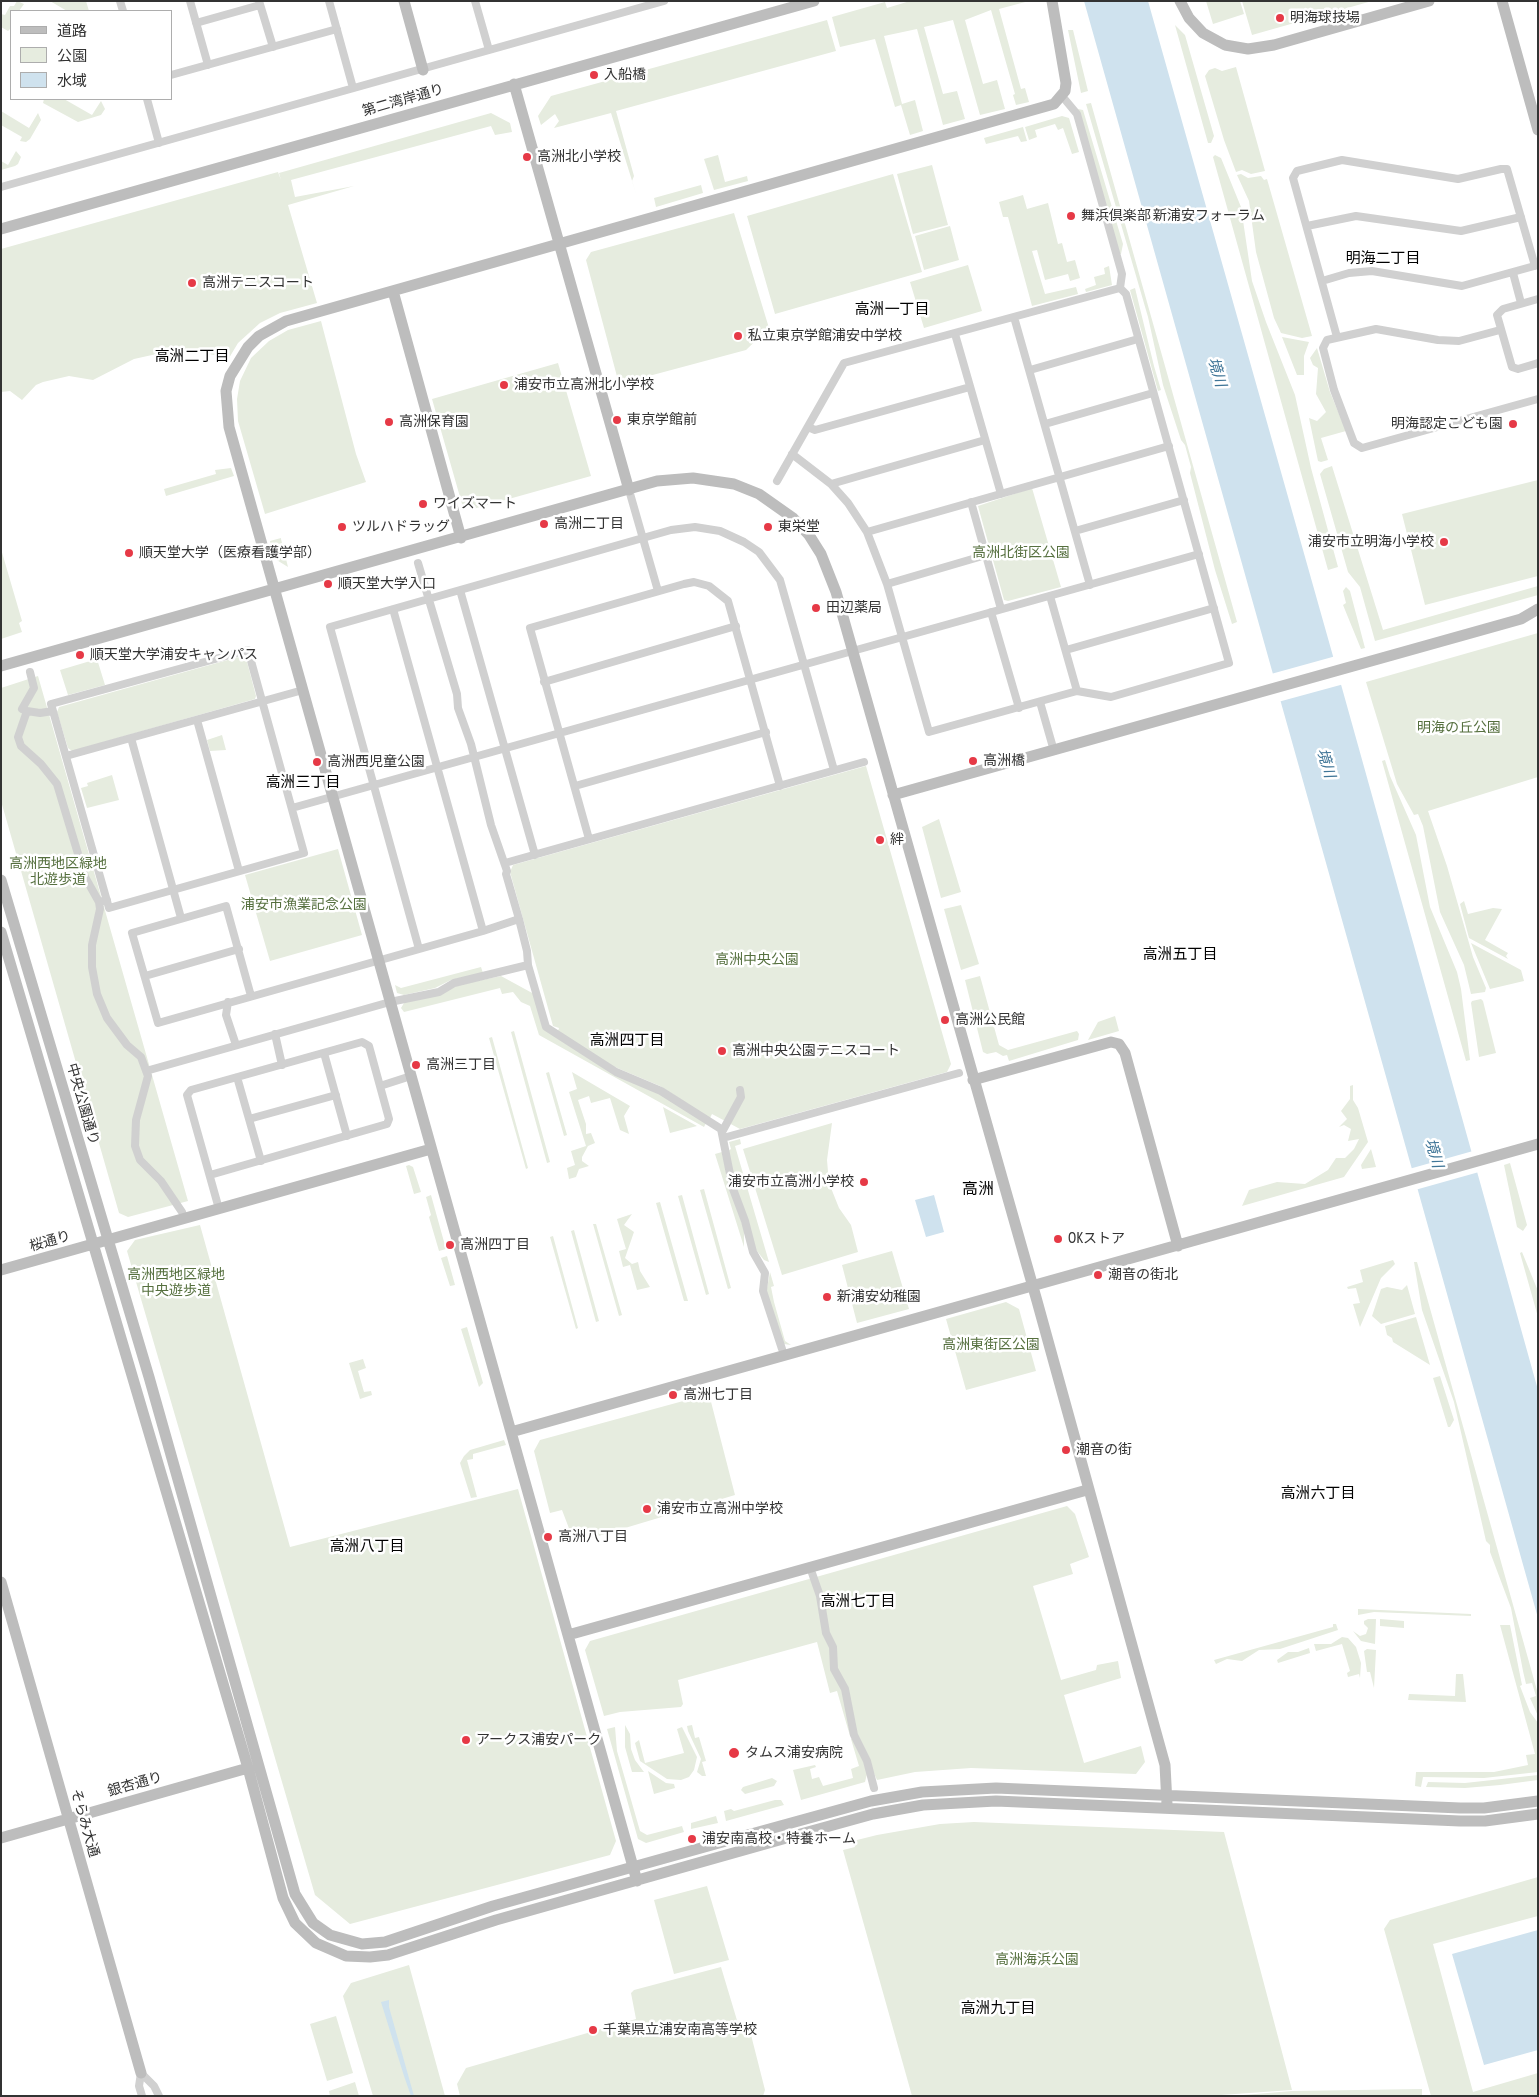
<!DOCTYPE html>
<html>
<head>
<meta charset="utf-8">
<style>
	body { margin:0 }
	#map { position:relative; width:1539px; height:2097px; overflow:hidden; background:#fff; font-family:"Asap Condensed","Noto Sans JP",sans-serif }
	canvas { display:block }
	.frame { position:absolute; inset:0; border:2px solid #333; pointer-events:none }
	.legend { position:absolute; left:10px; top:10px; width:162px; height:90px; box-sizing:border-box; background:#fff; border:1px solid #adadad; margin:0; padding:6px 9px; list-style:none; font-size:15px; color:#333 }
	.legend li { display:flex; align-items:center; gap:10px; height:25px }
	.legend b { width:25px; border:1px solid #adadad }
</style>
</head>
<body>
<div id="map">
<canvas width="1539" height="2097"></canvas>
<div class="frame"></div>
<ul class="legend">
<li><b style="height:6px;background:#bdbdbd"></b>道路</li>
<li><b style="height:14px;background:#e6ecdf"></b>公園</li>
<li><b style="height:14px;background:#cfe2ee"></b>水域</li>
</ul>
</div>
<script>
const ctx = document.querySelector('canvas').getContext('2d');
ctx.lineJoin = 'round';
function paint(path, color) { ctx.fillStyle = color; ctx.fill(path, 'evenodd'); }
const poly = rows => new Path2D(rows.map(r => 'M' + r).join(''));
function trace(path, color, width, dash) { ctx.strokeStyle = color; ctx.lineWidth = width; ctx.lineCap = dash ? 'butt' : 'round'; ctx.setLineDash(dash || []); ctx.stroke(path); }
function drawText(font, color, halo, rows, align = 'center') {
  ctx.font = font + ' "Asap Condensed","Noto Sans JP",sans-serif'; ctx.lineWidth = 5; ctx.setLineDash([]); ctx.textBaseline = 'middle'; ctx.strokeStyle = halo; ctx.fillStyle = color; for (const [text, x, y, turn = 0] of rows) {
    ctx.save(); ctx.translate(x, y); ctx.rotate((+turn || 0) * Math.PI / 180); ctx.textAlign = isNaN(turn) ? turn : align; if (halo) ctx.strokeText(text, 0, 0); ctx.fillText(text, 0, 0); ctx.restore();
  }
}
paint(poly([
	[17,1,24,4,19,11,11,11,11,28,8,31,1,27,1,14,5,15,10,6,14,6],
	[50,1,86,1,89,11,67,11],
	[910,1,1029,1,999,9,1021,89,1025,88,1029,102,1016,105,1013,95,1015,94,991,10,965,20,983,84,997,80,1005,109,980,115,953,20,924,27,943,94,957,91,965,119,943,125,917,29,884,36,902,104,915,100,923,131,910,135,901,105,895,107,875,39,840,47,832,17,885,2,887,8],
	[1206,1,1240,1,1244,14,1213,24],
	[1242,1,1372,1,1252,35],
	[827,20,836,51,616,111,634,176,632,181,638,200,611,113,554,128,559,121,555,114,541,125,538,116,551,96],
	[1175,25,1185,35,1214,136,1211,143,1208,143],
	[1068,30,1073,30,1088,91,1081,93],
	[1236,67,1265,171,1251,174,1242,170,1236,172,1224,140,1205,76,1209,70,1215,68,1222,71],
	[44,99,64,99,92,115,101,101,105,109,101,115,78,122,43,103],
	[1091,103,1237,622,1232,624,1215,570,1190,473,1191,467,1185,445,1181,440,1163,385,1148,317,1086,104],
	[1078,109,1083,110,1123,244,1121,254,1119,254],
	[1,111,29,128,38,113,41,120,30,139,26,142,20,141,22,137,1,125],
	[491,113,510,123,512,132,495,135,491,126,291,180,295,197,354,186,288,205,317,303,280,313,260,323,238,343,229,358,194,351,170,351,134,359,93,380,69,376,43,382,36,385,22,400,10,391,1,392,1,249,278,172,281,180,279,173],
	[1062,116,1069,118,1079,152,1072,154,1063,128,1058,130,1055,124,1035,130,1037,137,1029,140,1025,127],
	[1023,127,1027,141,1021,142,1018,136,986,144,984,138],
	[16,151,21,157,18,164,15,166,1,170,1,161,8,165],
	[718,155,725,182,747,176,748,181,714,190,704,159],
	[1215,155,1221,158,1241,207,1252,281,1266,322,1295,395,1311,468,1338,567,1328,570,1213,157],
	[932,165,948,225,913,234,897,174],
	[893,174,922,272,775,314,747,216],
	[1241,174,1248,178,1261,176,1264,180,1267,179,1312,336,1302,338,1281,333,1274,318,1256,252,1249,201,1237,175],
	[701,185,703,193,656,207,654,198],
	[1023,195,1027,209,1048,203,1058,244,1062,243,1067,262,1075,260,1080,278,1070,281,1068,274,1045,280,1037,250,1032,251,1045,294,1076,287,1078,294,1032,306,1008,217,1003,217,999,202],
	[734,213,769,328,746,350,619,384,586,260,591,252],
	[950,226,959,260,924,270,915,236],
	[968,265,982,311,924,328,910,282],
	[1109,266,1112,285,1086,292,1085,289,1096,285,1094,277,1105,274,1104,268],
	[1135,288,1154,366,1161,390,1158,391,1130,290],
	[321,321,356,454,366,482,265,514,238,421,237,399,240,381,251,358,269,341,288,330],
	[1282,337,1309,342,1304,356,1304,375,1297,375],
	[1317,348,1330,392,1346,431,1321,438,1328,460,1321,462,1318,461,1309,418,1317,421,1326,412,1316,394,1318,368,1313,365,1310,358],
	[558,363,591,476,473,509,462,504,432,399],
	[1332,466,1383,630,1538,586,1538,595,1375,641,1360,587,1348,572,1320,474,1324,469],
	[231,468,234,476,166,496,164,489,216,474,215,470],
	[1538,480,1538,576,1425,605,1402,514],
	[1032,488,1061,587,1008,601,1004,600,978,506],
	[281,538,281,539,288,567,275,559,270,541],
	[1,549,22,621,19,623,22,632,1,639],
	[1346,587,1350,591,1365,648,1361,649,1343,605,1346,603,1343,591],
	[1538,633,1538,777,1428,811,1447,866,1473,957,1486,988,1485,992,1471,994,1464,965,1440,912,1423,826,1418,814,1414,815,1397,784,1366,682],
	[242,656,246,658,256,696,255,699,72,751,68,748,57,712,59,707],
	[97,659,105,685,68,695,60,670],
	[38,676,188,1201,128,1217,119,1213,1,801,1,688],
	[222,735,226,750,210,751,207,740],
	[1385,760,1390,776,1416,835,1430,907,1457,972,1461,989,1470,1060,1466,1061,1382,761],
	[866,766,951,1064,947,1072,740,1129,712,1114,710,1118,660,1086,610,1065,558,1031,559,1028,553,1026,510,872,513,865],
	[112,775,119,800,87,808,81,788,88,786,87,783],
	[939,819,961,892,941,898,922,827],
	[338,849,362,935,270,961,245,875],
	[1464,901,1468,914,1493,908,1502,909,1485,940,1508,953,1506,956,1508,959,1469,938,1460,904],
	[961,905,979,964,961,970,944,909],
	[1471,943,1521,970,1524,981,1490,989],
	[481,967,483,973,451,980,435,988,404,995,397,993,395,985,401,988],
	[501,976,534,994,544,1029,658,1093,706,1123,704,1127,539,1035,530,1006,521,1002,513,992,502,994,500,988,404,1012,401,1008,404,1003,454,986],
	[980,976,999,1045,1008,1050,1077,1031,1079,1034,1078,1040,1009,1061,1007,1055,1003,1056,996,1052,987,1054,983,1052,965,980],
	[1481,999,1483,1001,1496,1053,1479,1057,1471,1003,1472,1001],
	[1115,1016,1119,1031,1088,1040,1098,1022],
	[514,1031,550,1162,547,1163,511,1032],
	[492,1037,528,1168,526,1169,489,1038],
	[549,1072,567,1135,564,1136,546,1073],
	[572,1072,630,1106,624,1116,629,1134,620,1130,610,1098,591,1103,589,1096,578,1100,586,1124,586,1134,591,1133,595,1143,588,1146,582,1157,582,1161,589,1166,579,1169,576,1177,569,1179,567,1168,575,1165,571,1151,586,1146,569,1092,577,1089],
	[1353,1085,1353,1100,1358,1108,1368,1142,1344,1177,1242,1206,1249,1190,1277,1182,1305,1184,1328,1170,1336,1158,1345,1158,1354,1149,1359,1139,1348,1141,1351,1129,1344,1125,1339,1127,1347,1119,1341,1111,1350,1099,1350,1086],
	[663,1107,697,1126,670,1133],
	[832,1123,827,1160,829,1183,839,1208,851,1225,858,1252,782,1275,743,1149],
	[740,1139,741,1144,735,1146,769,1262,764,1260,753,1246,735,1183,728,1151,731,1149,729,1142],
	[1371,1149,1376,1167,1362,1169,1361,1165],
	[722,1152,730,1190,744,1229,744,1247,715,1154],
	[1510,1163,1527,1225,1523,1231,1517,1227,1504,1165],
	[409,1165,413,1167,421,1192,414,1194,406,1166],
	[704,1189,731,1288,728,1289,700,1190],
	[431,1195,446,1249,439,1251,429,1217,431,1215,426,1197],
	[682,1195,709,1294,706,1295,678,1196],
	[660,1202,688,1301,684,1301,656,1203],
	[632,1214,624,1225,634,1232,625,1258,632,1264,638,1262,640,1271,650,1287,637,1290,630,1265,623,1267,619,1251,626,1249,617,1219],
	[593,1224,596,1224,622,1315,619,1316],
	[200,1225,290,1547,518,1489,616,1841,610,1855,350,1924,315,1895,127,1251,135,1240],
	[574,1230,599,1321,596,1322,571,1231],
	[553,1236,578,1328,576,1329,550,1237],
	[892,1251,909,1309,857,1323,842,1265],
	[1522,1252,1538,1291,1538,1317,1520,1253],
	[447,1256,455,1285,450,1286,441,1258],
	[1393,1260,1395,1264,1381,1278,1360,1327,1353,1304,1360,1303,1356,1288,1348,1289,1347,1287,1363,1282,1360,1270],
	[1414,1262,1417,1262,1538,1694,1538,1716,1530,1698,1536,1696,1532,1683,1526,1684,1523,1671,1511,1608,1490,1552,1490,1545,1486,1541,1454,1402,1422,1310],
	[770,1272,774,1286,771,1287,774,1302,785,1341,791,1345,784,1344,766,1294],
	[1407,1285,1415,1314,1381,1324,1372,1316,1381,1289,1387,1287,1402,1290],
	[1006,1302,1019,1309,1036,1371,966,1390,946,1319],
	[1416,1317,1430,1365,1393,1342,1392,1338,1387,1335,1385,1326],
	[467,1327,483,1383,479,1387,461,1329],
	[363,1359,366,1368,358,1371,364,1392,371,1391,372,1395,360,1399,349,1363],
	[1440,1376,1454,1420,1450,1427,1448,1427,1433,1378],
	[709,1394,735,1495,585,1540,570,1531,562,1510,550,1513,534,1451,540,1440],
	[504,1440,506,1445,473,1454,473,1459,467,1460,477,1497,471,1498,460,1463,464,1456,470,1450],
	[1067,1506,1075,1514,1089,1557,1070,1564,1073,1574,1033,1586,1061,1680,1096,1670,1097,1665,1118,1661,1121,1678,1064,1695,1084,1763,1141,1746,1145,1762,1136,1774,971,1768,915,1772,877,1780,856,1734,850,1736,837,1691,830,1693,817,1642,678,1680,683,1704,681,1707,620,1712,604,1716,585,1650,590,1641],
	[1358,1609,1471,1614,1471,1616,1374,1612,1358,1615],
	[1368,1619,1376,1619,1375,1644,1361,1641,1353,1631,1360,1636,1366,1634,1368,1628,1364,1624,1364,1621],
	[1380,1619,1404,1621,1404,1628,1380,1626],
	[1333,1624,1336,1624,1338,1630,1280,1649,1259,1650,1242,1661,1227,1659,1216,1664,1214,1660,1333,1627],
	[1500,1625,1510,1625,1522,1685,1520,1686,1530,1712,1538,1723,1538,1772,1484,1778,1423,1777,1421,1787,1415,1786,1416,1772,1494,1772,1528,1765,1526,1755,1535,1754],
	[1342,1637,1348,1638,1356,1647,1361,1663,1360,1678,1359,1674,1348,1677,1347,1673,1350,1671,1342,1644,1316,1651,1314,1644,1331,1644],
	[1309,1648,1310,1653,1278,1663,1277,1660,1288,1652,1298,1652],
	[1367,1649,1376,1650,1374,1688,1370,1672,1367,1672,1364,1651],
	[1456,1674,1463,1674,1466,1702,1408,1700,1409,1694,1455,1696],
	[625,1725,630,1734,631,1749,635,1760,644,1772,632,1772,625,1747],
	[692,1725,695,1738,699,1737,706,1761,702,1762,706,1776,702,1776,697,1772,701,1759,688,1731,687,1726],
	[615,1727,617,1751,640,1831,647,1835,682,1826,684,1832,646,1843,638,1839,607,1729],
	[682,1727,697,1757,694,1770,689,1777,681,1780,667,1779,640,1761,635,1743,639,1740,645,1763,684,1753,677,1729],
	[854,1738,865,1763,867,1774,865,1782,801,1800,793,1770,815,1765,816,1767,810,1769,812,1779,819,1777,823,1786,853,1778,851,1769,859,1766,851,1739],
	[648,1771,666,1783,674,1784,675,1788,654,1794],
	[1538,1775,1538,1780,1500,1785,1465,1788,1426,1787,1428,1782,1465,1783],
	[772,1778,777,1781,774,1786,745,1794,741,1790,743,1787],
	[775,1800,781,1800,784,1805,726,1821,724,1811,731,1809,734,1811],
	[716,1816,718,1823,691,1829,691,1823],
	[974,1822,1224,1832,1292,2090,1207,2096,912,2096,843,1850,855,1847,853,1841,877,1835,940,1824],
	[1538,1877,1538,1916,1433,1944,1473,2092,1538,2073,1538,2096,1431,2096,1384,1929,1390,1920],
	[707,1886,729,1960,674,1974,654,1900],
	[409,1965,445,2096,373,2096,343,1996,351,1983],
	[721,1967,739,2027,749,2027,765,2090,763,2096,460,2096,457,2084,466,2068,636,2019,631,1993,634,1990],
	[336,2016,353,2073,327,2081,310,2024],
	[355,2082,359,2096,330,2096,329,2091],
	[1422,2089,1422,2096,1231,2096,1292,2091]
]), '#e6ecdf');
paint(poly([
	[1084,1,1148,1,1342,688,1538,1390,1538,1618],
	[934,1195,944,1232,926,1237,915,1200],
	[1538,1930,1538,2050,1484,2065,1452,1954],
	[389,2000,389,2007,414,2096,411,2096,404,2076,381,2002]
]), '#cfe2ee');
paint(poly([
	[1336,656,1344,684,1278,702,1271,674],
	[1473,1151,1479,1172,1415,1190,1409,1169]
]), '#fff');
trace(poly([
	[120,1,123,11],
	[190,1,208,65],
	[259,1,273,47],
	[329,1,353,88],
	[475,1,489,50],
	[196,23,260,5],
	[171,75,337,29],
	[1062,96,1077,114,1122,274,1120,288],
	[147,99,159,143],
	[1,187,664,1],
	[1307,226,1356,216,1461,231,1521,217],
	[1513,273,1521,303],
	[1322,281,1349,273,1372,271,1462,286,1538,265],
	[1538,299,1503,309,1497,315,1512,367,1518,369,1538,363],
	[1014,317,1090,585],
	[1500,330,1459,341,1438,340,1376,329,1327,340,1323,348,1334,390,1354,443,1362,448,1538,399],
	[955,334,1001,494],
	[1337,337,1293,178,1297,171,1342,160,1458,179,1501,169,1507,169,1535,266],
	[1030,370,1138,339],
	[1045,424,1153,393],
	[808,427,815,430,970,387],
	[792,454,831,484,848,503,867,532,887,584,929,732,1077,691,1111,697,1229,663,1126,294,1120,288],
	[777,481,844,363,1120,288],
	[831,484,985,440],
	[629,490,658,591],
	[971,502,1001,609],
	[1075,531,1184,500],
	[867,532,1169,446],
	[887,584,986,555],
	[460,590,535,855],
	[1050,596,1077,691],
	[393,609,483,931],
	[991,612,1019,708],
	[248,650,304,853,109,908,51,704,248,650],
	[1066,650,1214,608],
	[30,672,34,688,22,709,27,711,18,737,21,746,41,764,57,784,85,877,99,902],
	[544,682,736,626],
	[1040,702,1054,751],
	[27,711,40,713,53,711],
	[197,720,239,871],
	[131,738,181,918],
	[66,756,303,690],
	[575,786,766,732],
	[292,808,1199,554],
	[589,839,530,628,684,584,694,582,709,586,728,601,780,786],
	[505,863,864,762],
	[107,900,99,902,100,909,92,945,92,967,97,994,107,1018,127,1045,141,1057,148,1076,136,1120,135,1146,140,1160,161,1181,182,1212],
	[519,919,527,951,528,965],
	[419,949,330,627,671,530,695,527,720,531,744,542,759,552,780,580,834,770],
	[145,976,239,949],
	[251,996,226,906,132,933,158,1023,483,931,519,919,506,874,507,871,491,825,471,744,458,708,457,694,418,563],
	[228,1002,226,1015,236,1045],
	[275,1034,282,1065],
	[324,1053,347,1136],
	[146,1071,390,1002,439,992,454,983,528,965,546,1027,616,1072,661,1091,721,1129,733,1189,745,1221,753,1252,765,1273,763,1291,782,1349],
	[237,1077,261,1161],
	[380,1086,411,1076],
	[249,1119,336,1095],
	[722,1132,741,1097,740,1090],
	[723,1138,959,1073],
	[210,1175,387,1124,389,1119,369,1046,362,1042,191,1090,187,1095,219,1209],
	[812,1573,820,1596,826,1633,833,1647,834,1669,845,1689,854,1735,867,1761,874,1788],
	[141,2073,154,2086,159,2096],
	[141,2073,139,2086,142,2096]
]), '#d0d0d0', 8);
trace(poly([
	[404,1,423,70],
	[1180,1,1189,18,1203,33,1225,45,1248,49,1274,45,1429,1],
	[1502,1,1538,130],
	[514,84,629,490],
	[1,229,814,1],
	[393,291,461,538],
	[1,666,657,481,693,478,734,484,759,494,793,518,809,535,821,554,836,592,1037,1301,1165,1765,1167,1804],
	[893,795,1521,619,1538,609],
	[1,880,149,1377,295,1894,313,1923,330,1935,362,1944,385,1942,493,1906,744,1836,871,1801,922,1792,996,1788,1460,1808,1484,1808,1538,1801],
	[1,932,248,1768,283,1898,295,1923,316,1943,346,1956,370,1957,388,1955,496,1920,797,1835,873,1814,923,1805,996,1801,1460,1821,1485,1821,1538,1814],
	[973,1080,1111,1042,1119,1044,1125,1053,1178,1246],
	[1,1270,431,1149],
	[511,1432,1538,1144],
	[1,1582,141,2073],
	[568,1635,1087,1490],
	[1,1838,248,1768],
	[637,1881,229,427,226,391,230,376,248,347,259,336,286,321,1054,104,1065,91,1066,83,1052,1]
]), '#bdbdbd', 11);
for (const [x, y, r, color] of [
	[1280,18,5,"#e63946"],
	[594,75,5,"#e63946"],
	[527,157,5,"#e63946"],
	[1071,216,5,"#e63946"],
	[192,283,5,"#e63946"],
	[738,336,5,"#e63946"],
	[504,385,5,"#e63946"],
	[617,420,5,"#e63946"],
	[389,422,5,"#e63946"],
	[1513,424,5,"#e63946"],
	[423,504,5,"#e63946"],
	[544,524,5,"#e63946"],
	[342,527,5,"#e63946"],
	[768,527,5,"#e63946"],
	[1444,542,5,"#e63946"],
	[129,553,5,"#e63946"],
	[328,584,5,"#e63946"],
	[816,608,5,"#e63946"],
	[80,655,5,"#e63946"],
	[973,761,5,"#e63946"],
	[317,762,5,"#e63946"],
	[880,840,5,"#e63946"],
	[945,1020,5,"#e63946"],
	[722,1051,5,"#e63946"],
	[416,1065,5,"#e63946"],
	[864,1182,5,"#e63946"],
	[1058,1239,5,"#e63946"],
	[450,1245,5,"#e63946"],
	[1098,1275,5,"#e63946"],
	[827,1297,5,"#e63946"],
	[673,1395,5,"#e63946"],
	[1066,1450,5,"#e63946"],
	[647,1509,5,"#e63946"],
	[548,1537,5,"#e63946"],
	[466,1740,5,"#e63946"],
	[734,1753,6,"#e63946"],
	[692,1839,5,"#e63946"],
	[593,2030,5,"#e63946"]
]) { const dot = new Path2D(); dot.arc(x, y, r, 0, 2 * Math.PI); ctx.fillStyle = color; ctx.fill(dot); trace(dot, '#fff', 2); }
drawText('14px', '#333', '#fff', [
	["明海球技場",1290,18],
	["入船橋",604,75],
	["高洲北小学校",537,157],
	["舞浜倶楽部 新浦安フォーラム",1081,216],
	["高洲テニスコート",202,283],
	["私立東京学館浦安中学校",748,336],
	["浦安市立高洲北小学校",514,385],
	["東京学館前",627,420],
	["高洲保育園",399,422],
	["明海認定こども園",1503,424,"right"],
	["ワイズマート",433,504],
	["高洲二丁目",554,524],
	["ツルハドラッグ",352,527],
	["東栄堂",778,527],
	["浦安市立明海小学校",1434,542,"right"],
	["順天堂大学（医療看護学部）",139,553],
	["順天堂大学入口",338,584],
	["田辺薬局",826,608],
	["順天堂大学浦安キャンパス",90,655],
	["高洲橋",983,761],
	["高洲西児童公園",327,762],
	["絆",890,840],
	["高洲公民館",955,1020],
	["高洲中央公園テニスコート",732,1051],
	["高洲三丁目",426,1065],
	["浦安市立高洲小学校",854,1182,"right"],
	["OKストア",1068,1239],
	["高洲四丁目",460,1245],
	["潮音の街北",1108,1275],
	["新浦安幼稚園",837,1297],
	["高洲七丁目",683,1395],
	["潮音の街",1076,1450],
	["浦安市立高洲中学校",657,1509],
	["高洲八丁目",558,1537],
	["アークス浦安パーク",476,1740],
	["タムス浦安病院",745,1753],
	["浦安南高校・特養ホーム",702,1839],
	["千葉県立浦安南高等学校",603,2030]
], 'left');
drawText('14px', '#333', '#fff', [
	["第二湾岸通り",403,100,-16],
	["中央公園通り",83,1104,74],
	["桜通り",50,1241,-16],
	["銀杏通り",135,1784,-16],
	["そらみ大通",85,1823,74]
]);
drawText('14px', '#56703f', '#fff', [
	["高洲北街区公園",1021,553],
	["明海の丘公園",1459,728],
	["高洲西地区緑地",58,864],
	["北遊歩道",58,880],
	["浦安市漁業記念公園",304,905],
	["高洲中央公園",757,960],
	["高洲西地区緑地",176,1275],
	["中央遊歩道",176,1291],
	["高洲東街区公園",991,1345],
	["高洲海浜公園",1037,1960]
]);
drawText('15px', '#000', '#fff', [
	["明海二丁目",1383,258],
	["高洲一丁目",892,309],
	["高洲二丁目",192,356],
	["高洲三丁目",303,782],
	["高洲五丁目",1180,954],
	["高洲四丁目",627,1040],
	["高洲六丁目",1318,1493],
	["高洲八丁目",367,1546],
	["高洲七丁目",858,1601],
	["高洲九丁目",998,2008]
]);
drawText('italic 15px', '#3f7597', '#fff', [
	["境川",1217,372,74],
	["境川",1326,763,74],
	["境川",1434,1153,74]
]);
drawText('16px', '#000', '#fff', [
	["高洲",978,1189]
]);
</script>
</body>
</html>
